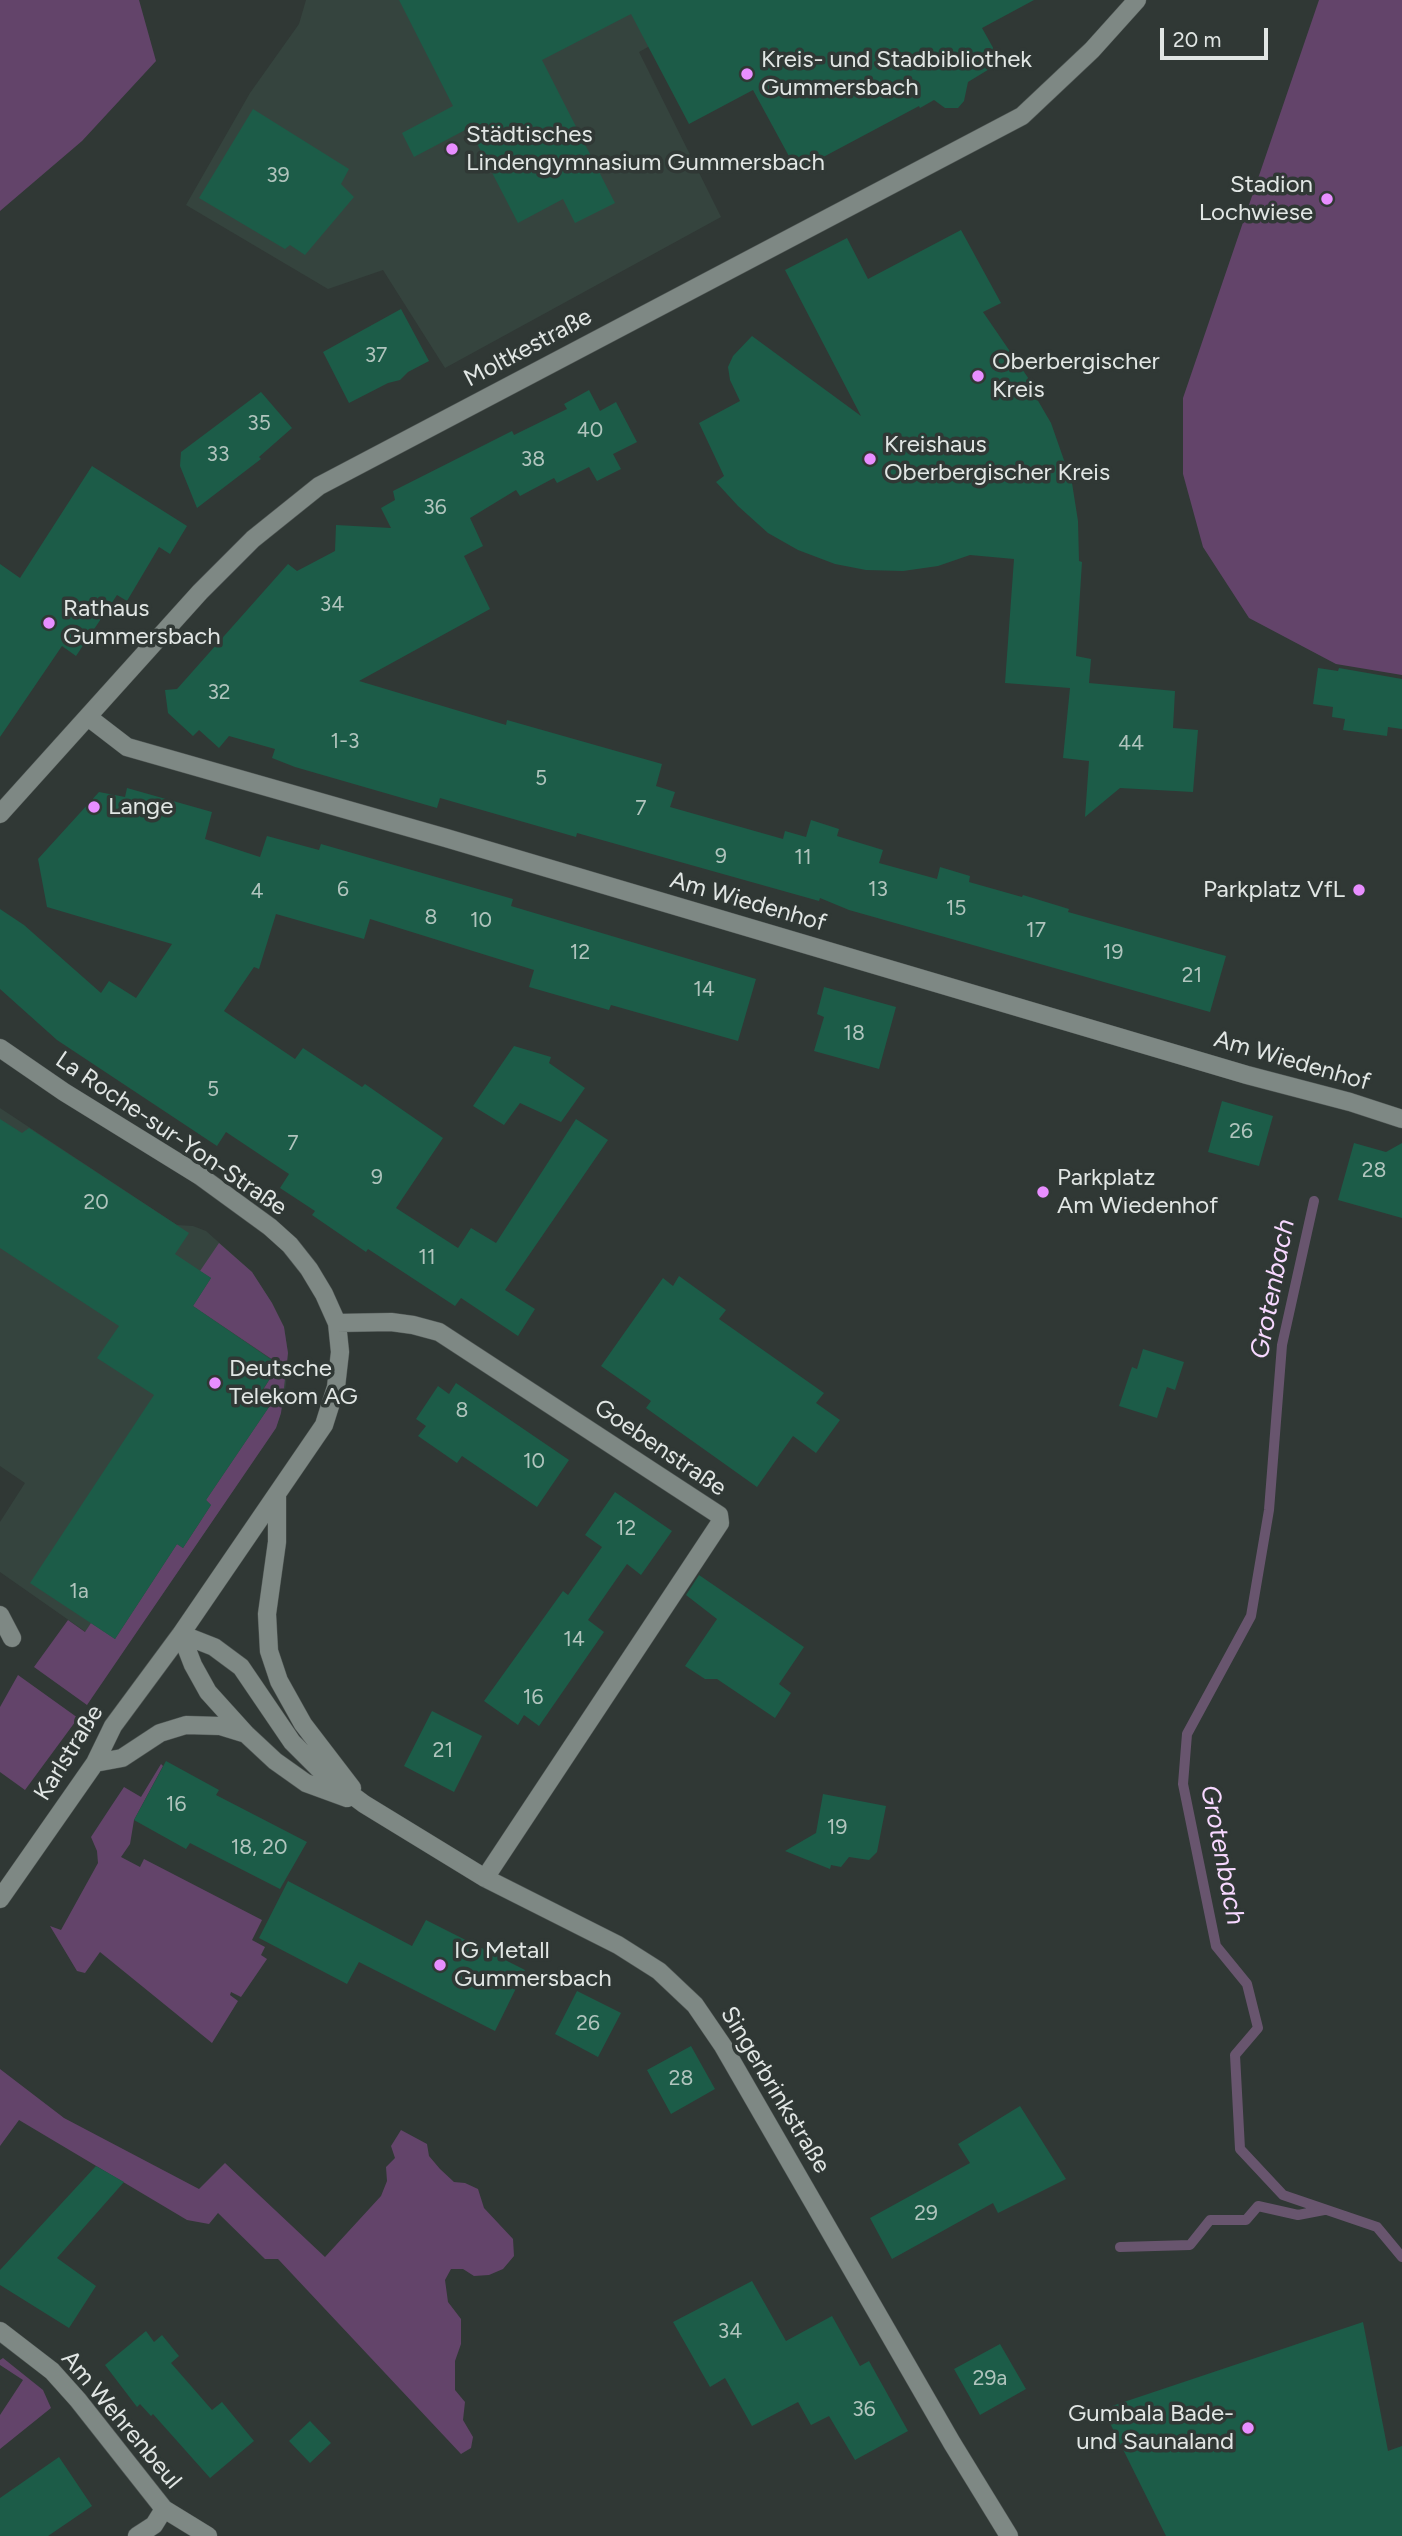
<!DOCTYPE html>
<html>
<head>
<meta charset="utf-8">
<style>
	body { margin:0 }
	#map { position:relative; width:1402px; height:2536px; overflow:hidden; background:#303835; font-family:Figtree,sans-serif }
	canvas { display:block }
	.scale { position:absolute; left:1160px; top:28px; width:108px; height:32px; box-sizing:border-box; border:4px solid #e1e6e4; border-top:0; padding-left:9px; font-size:21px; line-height:24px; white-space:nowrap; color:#e1e6e4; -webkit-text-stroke:5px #303835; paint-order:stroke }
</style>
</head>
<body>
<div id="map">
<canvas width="1402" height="2536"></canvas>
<div class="scale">20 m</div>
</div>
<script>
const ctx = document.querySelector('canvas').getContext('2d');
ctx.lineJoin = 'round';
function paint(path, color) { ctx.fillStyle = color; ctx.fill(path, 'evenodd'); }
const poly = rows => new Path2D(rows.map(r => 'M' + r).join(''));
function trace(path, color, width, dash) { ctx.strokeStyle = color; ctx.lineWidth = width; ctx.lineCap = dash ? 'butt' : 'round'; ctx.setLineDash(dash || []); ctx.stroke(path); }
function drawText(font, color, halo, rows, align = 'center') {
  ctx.font = font + ' Figtree,sans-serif'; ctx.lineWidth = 7; ctx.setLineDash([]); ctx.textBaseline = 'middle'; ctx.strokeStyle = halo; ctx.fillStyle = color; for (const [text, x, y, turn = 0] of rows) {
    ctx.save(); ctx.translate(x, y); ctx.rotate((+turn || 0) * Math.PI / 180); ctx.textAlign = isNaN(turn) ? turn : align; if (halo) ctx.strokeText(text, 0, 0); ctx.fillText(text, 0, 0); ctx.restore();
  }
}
paint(poly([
	[306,0,647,0,666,37,639,52,721,217,445,368,383,270,328,289,186,205,250,93,299,24],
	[0,1108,177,1225,193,1226,206,1231,252,1272,272,1303,284,1327,288,1353,286,1384,281,1413,276,1428,120,1656,0,1572,0,1522,25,1483,0,1466]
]), '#35443e');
paint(poly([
	[0,0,139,0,156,61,82,141,0,211],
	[1319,0,1402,0,1402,675,1336,664,1249,618,1203,547,1183,474,1183,398],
	[219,1243,252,1272,272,1303,284,1327,288,1353,281,1413,276,1428,87,1705,34,1667,68,1620,85,1632,91,1623,115,1639,177,1544,183,1548,200,1522,211,1505,206,1500,271,1404,256,1393,263,1390,279,1364,193,1306,211,1278,200,1271],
	[18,1675,78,1718,25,1790,0,1772,0,1707],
	[161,1764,163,1766,134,1820,130,1844,121,1857,140,1867,144,1859,262,1920,252,1940,265,1947,261,1955,267,1959,241,1997,231,1992,230,1995,238,2001,212,2043,100,1952,85,1973,77,1971,50,1926,61,1930,98,1863,97,1851,91,1837,112,1805,124,1787,141,1797],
	[0,2069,64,2118,199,2189,225,2163,325,2257,381,2196,387,2181,386,2167,395,2158,391,2146,401,2130,427,2144,429,2156,440,2169,454,2182,465,2183,478,2189,484,2208,513,2239,514,2256,503,2269,489,2275,474,2276,463,2269,451,2269,445,2280,448,2302,461,2319,461,2344,455,2361,455,2390,465,2402,463,2420,473,2437,471,2448,461,2454,278,2259,265,2259,218,2213,209,2224,187,2220,19,2120,0,2146],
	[3,2358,43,2390,51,2408,0,2449,0,2415,23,2380,0,2365,0,2360]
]), '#63446a');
trace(poly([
	[1314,1201,1282,1345,1269,1510,1251,1616,1187,1734,1183,1784,1216,1946,1247,1984,1258,2028,1235,2055,1240,2149,1283,2195,1377,2227,1402,2257],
	[1120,2247,1190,2245,1210,2220,1246,2220,1258,2206,1298,2215,1324,2210]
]), '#68556e', 10);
paint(poly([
	[399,0,1034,0,982,28,996,53,991,68,968,82,964,101,958,108,945,108,934,100,920,108,919,106,797,171,753,90,689,124,631,14,542,60,615,203,575,223,563,199,518,223,469,128,414,157,402,133,453,106],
	[253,109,349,169,341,184,354,197,305,255,290,245,285,249,199,198],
	[961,230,1001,303,983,312,1033,385,1030,387,1051,423,1072,483,1078,521,1079,561,1082,562,1076,656,1091,659,1089,683,1175,691,1173,728,1198,730,1193,792,1120,788,1085,817,1089,761,1063,758,1070,688,1005,683,1014,559,970,555,938,566,903,571,866,570,835,564,798,550,768,533,738,506,716,482,724,476,699,423,740,401,730,380,728,367,733,356,752,336,861,416,785,270,847,238,868,279],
	[401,309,429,361,408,372,400,380,388,383,349,403,323,352],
	[589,390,600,411,616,402,637,442,613,454,621,469,597,481,589,467,557,483,554,478,520,496,516,490,470,518,483,546,464,556,490,609,359,681,506,725,507,720,662,764,656,786,675,792,670,807,783,839,785,831,806,837,811,820,839,829,837,836,883,850,879,863,937,879,940,867,970,876,969,882,1022,897,1023,895,1069,909,1068,912,1226,956,1210,1012,849,910,820,898,819,901,577,833,576,837,440,798,437,808,295,767,272,758,275,749,229,736,219,748,199,730,193,736,168,713,165,690,177,689,288,564,297,571,335,551,336,525,391,528,381,508,395,500,393,491,512,431,514,435,567,409,564,404],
	[261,392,292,428,259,457,261,459,197,508,180,466,181,452],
	[92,466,187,526,170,554,159,547,127,601,117,595,76,656,62,646,0,737,0,564,20,578],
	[1318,668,1338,671,1339,668,1402,679,1402,729,1388,727,1387,736,1343,730,1345,719,1332,717,1333,707,1313,704],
	[127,788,212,812,205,839,260,857,267,836,319,850,321,844,513,899,511,906,756,979,738,1041,611,1005,609,1010,529,987,534,970,370,919,364,939,276,914,259,969,254,967,224,1011,295,1059,303,1048,362,1087,365,1084,443,1138,396,1208,458,1248,471,1228,496,1243,576,1119,608,1140,505,1290,535,1309,518,1336,461,1298,455,1306,368,1249,366,1252,312,1215,315,1211,280,1188,289,1174,226,1132,217,1146,57,1040,0,989,0,909,24,925,101,993,109,981,136,998,172,944,47,907,38,859,99,792,125,797],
	[824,987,896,1007,879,1069,814,1051,824,1017,817,1014],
	[514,1046,551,1057,549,1063,585,1088,561,1122,520,1103,504,1125,473,1106],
	[1222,1101,1273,1116,1259,1166,1208,1152],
	[0,1119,22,1133,29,1128,189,1233,175,1254,211,1278,193,1306,279,1365,259,1395,271,1404,206,1500,211,1505,183,1548,177,1544,115,1639,30,1583,154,1395,97,1358,119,1326,0,1248],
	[1354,1143,1386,1152,1402,1143,1402,1218,1338,1200],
	[679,1276,726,1310,719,1319,824,1393,816,1403,840,1420,816,1453,793,1436,757,1487,646,1408,651,1401,601,1366,663,1278,673,1286],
	[1143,1349,1184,1362,1175,1390,1167,1387,1157,1418,1119,1406,1132,1367,1137,1369],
	[456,1383,569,1460,537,1507,462,1456,457,1463,418,1436,426,1426,416,1419,438,1386,449,1394],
	[615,1492,672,1531,641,1575,627,1564,588,1620,604,1632,539,1726,524,1715,518,1725,484,1701,563,1591,568,1595,602,1547,585,1535],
	[699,1575,804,1647,779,1684,791,1693,775,1718,717,1679,705,1679,685,1666,717,1619,686,1595],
	[432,1711,482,1736,454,1792,404,1766],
	[166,1761,219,1790,216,1795,307,1842,280,1889,190,1843,186,1849,134,1820],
	[823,1794,886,1806,877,1852,869,1860,849,1857,841,1867,831,1865,830,1869,785,1851,816,1833],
	[288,1881,412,1946,426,1920,525,1970,495,2031,359,1962,347,1984,259,1938],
	[577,1991,621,2013,598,2057,555,2034],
	[691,2046,715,2089,671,2114,647,2070],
	[1020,2106,1066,2179,998,2213,993,2203,892,2259,870,2218,970,2163,958,2144],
	[96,2166,124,2182,57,2258,96,2286,69,2328,0,2285,0,2270],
	[752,2281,786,2341,832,2316,860,2366,869,2361,908,2431,855,2460,829,2416,811,2425,798,2402,752,2426,725,2378,710,2387,673,2322],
	[1363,2322,1388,2451,1402,2446,1402,2536,1166,2536,1103,2409],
	[146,2331,154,2342,162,2335,179,2356,171,2363,212,2410,222,2402,254,2441,210,2478,153,2414,151,2416,140,2404,137,2407,105,2365],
	[1000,2344,1026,2389,980,2415,954,2369],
	[310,2421,331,2443,310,2463,289,2441],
	[59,2457,92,2506,48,2536,0,2536,0,2498]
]), '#1c5c48');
const minor = poly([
	[88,717,127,747,446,838,1247,1075,1350,1102,1402,1119],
	[0,814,200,592,253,539,319,486,1022,116,1092,50,1137,0],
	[0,1048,64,1092,200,1176,270,1227,290,1245,309,1269,324,1294,337,1323,340,1352,336,1387,324,1425,181,1634,113,1726,95,1763,0,1899],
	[337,1323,391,1322,413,1325,439,1332,719,1515,720,1523,485,1878],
	[277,1495,277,1542,267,1614,269,1651,279,1681,303,1724,352,1788],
	[0,1615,12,1638],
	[181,1634,214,1647,241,1667,292,1742,325,1775,364,1804,485,1878,618,1945,659,1971,695,2005,723,2046,952,2443,1009,2536],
	[181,1634,193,1665,208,1692,246,1734,275,1761,306,1783,347,1798],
	[95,1763,122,1758,160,1733,186,1725,220,1726,246,1734],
	[0,2331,52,2371,78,2400,164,2509,208,2536],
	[137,2536,154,2525,164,2509]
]);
trace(minor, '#505755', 19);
trace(minor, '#7e8884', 18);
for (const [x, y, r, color] of [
	[747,74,7,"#e88eff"],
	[452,149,7,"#e88eff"],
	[1327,199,7,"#e88eff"],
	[978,376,7,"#e88eff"],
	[870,459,7,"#e88eff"],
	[49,623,7,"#e88eff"],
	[94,807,7,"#e88eff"],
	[1359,890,7,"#e88eff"],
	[1043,1192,7,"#e88eff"],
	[215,1383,7,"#e88eff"],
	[440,1965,7,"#e88eff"],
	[1248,2428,7,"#e88eff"]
]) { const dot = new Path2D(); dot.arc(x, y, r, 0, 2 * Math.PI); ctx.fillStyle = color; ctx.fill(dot); trace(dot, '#303835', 2.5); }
drawText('21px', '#b0c4bd', null, [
	["39",278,176],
	["37",376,356],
	["35",259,424],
	["40",590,431],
	["33",218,455],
	["38",533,460],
	["36",435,508],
	["34",332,605],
	["32",219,693],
	["1-3",345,742],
	["44",1131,744],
	["5",541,779],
	["7",641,809],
	["9",721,857],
	["11",803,858],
	["6",343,890],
	["13",878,890],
	["4",257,892],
	["15",956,909],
	["8",431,918],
	["10",481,921],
	["17",1036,931],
	["12",580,953],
	["19",1113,953],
	["21",1192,976],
	["14",704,990],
	["18",854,1034],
	["5",213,1090],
	["26",1241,1132],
	["7",293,1144],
	["28",1374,1171],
	["9",377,1178],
	["20",96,1203],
	["11",427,1258],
	["8",462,1411],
	["10",534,1462],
	["12",626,1529],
	["1a",79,1592],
	["14",574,1640],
	["16",533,1698],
	["21",443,1751],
	["16",176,1805],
	["19",837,1828],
	["18, 20",259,1848],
	["26",588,2024],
	["28",681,2079],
	["29",926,2214],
	["34",730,2332],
	["29a",990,2379],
	["36",864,2410]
]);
drawText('24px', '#e1e6e4', '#303835', [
	["Kreis- und Stadbibliothek",761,60],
	["Gummersbach",761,88],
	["Städtisches",466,135],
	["Lindengymnasium Gummersbach",466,163],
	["Stadion",1313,185,"right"],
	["Lochwiese",1313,213,"right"],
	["Oberbergischer",992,362],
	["Kreis",992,390],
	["Kreishaus",884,445],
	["Oberbergischer Kreis",884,473],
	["Rathaus",63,609],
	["Gummersbach",63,637],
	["Lange",108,807],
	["Parkplatz VfL",1345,890,"right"],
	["Parkplatz",1057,1178],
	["Am Wiedenhof",1057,1206],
	["Deutsche",229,1369],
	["Telekom AG",229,1397],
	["IG Metall",454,1951],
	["Gummersbach",454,1979],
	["Gumbala Bade-",1234,2414,"right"],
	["und Saunaland",1234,2442,"right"]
], 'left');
drawText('24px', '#e1e6e4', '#303835', [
	["Moltkestraße",528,348,-28],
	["Am Wiedenhof",748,902,16],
	["Am Wiedenhof",1292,1061,16],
	["La Roche-sur-Yon-Straße",171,1134,34],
	["Goebenstraße",660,1448,34],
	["Karlstraße",69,1753,-58],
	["Singerbrinkstraße",775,2090,59],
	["Am Wehrenbeul",121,2420,50]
]);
drawText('italic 26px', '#f7d8ff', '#303835', [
	["Grotenbach",1273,1289,-79],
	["Grotenbach",1222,1855,79]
]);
</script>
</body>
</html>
